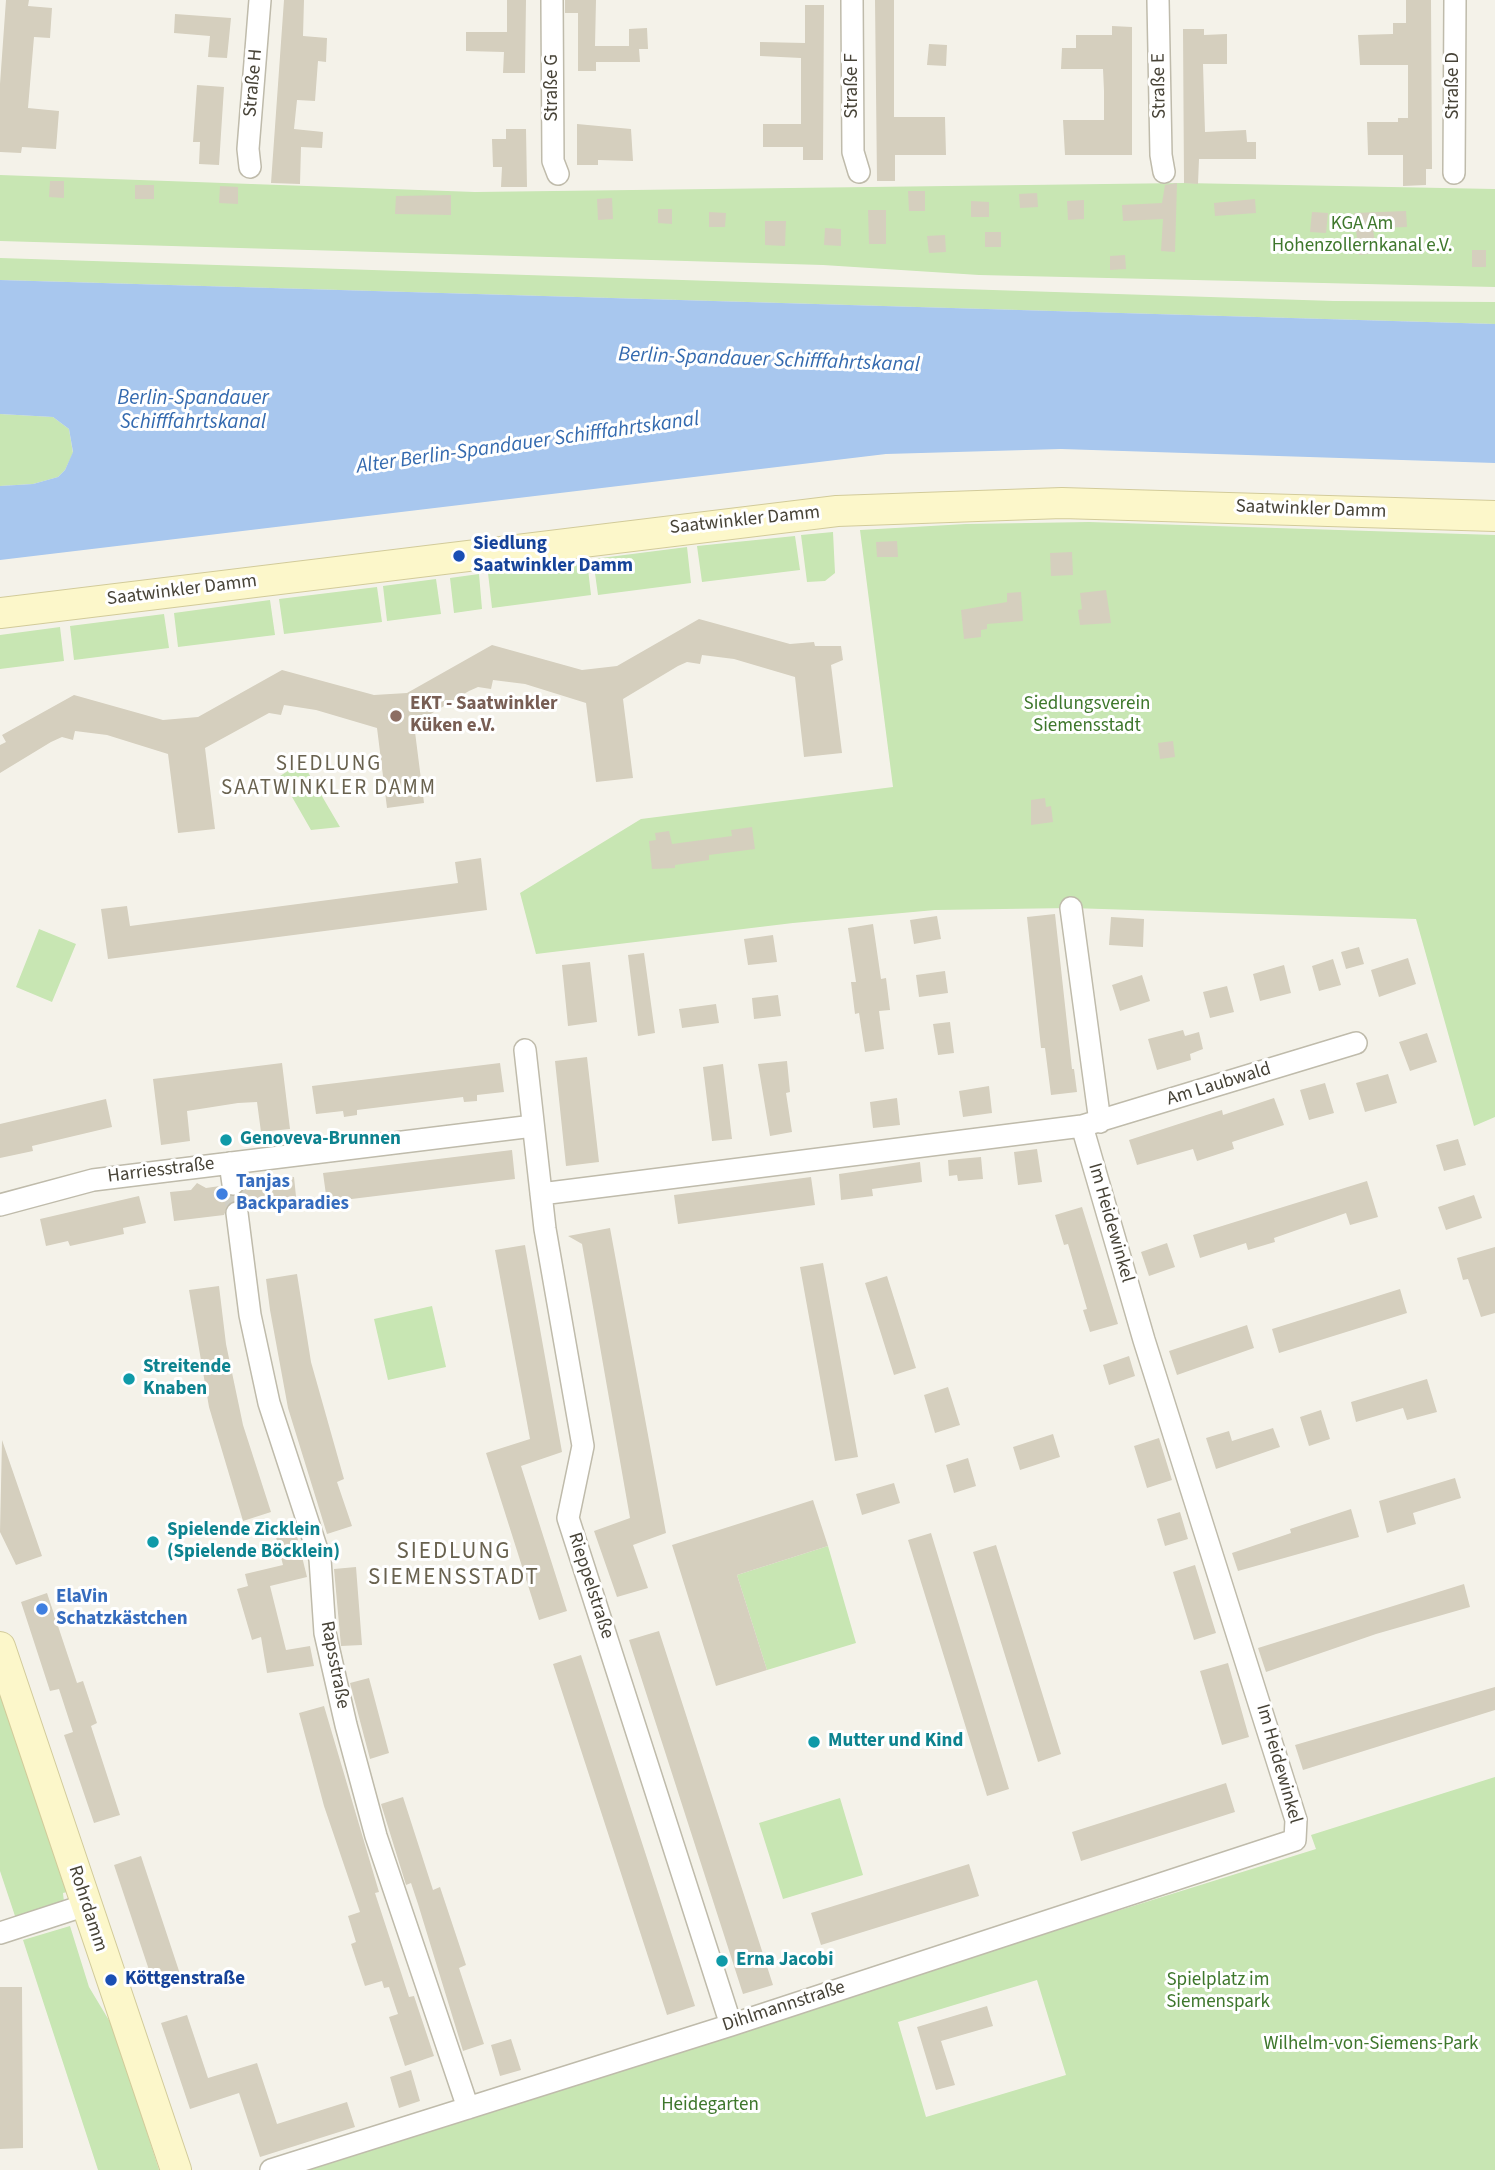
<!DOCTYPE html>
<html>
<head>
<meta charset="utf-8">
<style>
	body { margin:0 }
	canvas { display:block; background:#f4f2e9 }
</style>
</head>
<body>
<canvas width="1495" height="2170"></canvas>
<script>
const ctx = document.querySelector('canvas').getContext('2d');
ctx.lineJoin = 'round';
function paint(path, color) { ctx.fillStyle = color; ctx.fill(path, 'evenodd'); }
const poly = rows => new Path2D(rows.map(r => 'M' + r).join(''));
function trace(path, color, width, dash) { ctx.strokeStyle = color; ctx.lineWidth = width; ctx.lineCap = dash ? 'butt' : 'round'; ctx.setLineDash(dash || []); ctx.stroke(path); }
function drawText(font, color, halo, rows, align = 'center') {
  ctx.font = font + ' "Source Sans 3",sans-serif'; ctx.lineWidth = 6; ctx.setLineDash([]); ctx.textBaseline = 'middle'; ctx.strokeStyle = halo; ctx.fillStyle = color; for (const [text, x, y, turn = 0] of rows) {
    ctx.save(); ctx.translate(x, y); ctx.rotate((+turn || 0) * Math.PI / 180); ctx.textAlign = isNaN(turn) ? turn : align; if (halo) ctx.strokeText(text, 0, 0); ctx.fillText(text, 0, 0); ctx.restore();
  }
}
paint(poly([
	[0,175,475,192,1184,183,1495,189,1495,287,979,275,823,265,0,241],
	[0,258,1334,301,1495,302,1495,324,0,280],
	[0,414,53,417,69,429,73,453,65,470,58,477,33,484,0,486],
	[1089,522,1495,535,1495,1117,1474,1126,1416,919,1071,908,935,910,793,923,536,954,520,893,641,819,893,787,860,530,966,524],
	[833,532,835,573,825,581,807,582,801,535],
	[795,536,800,570,702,582,697,546],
	[687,547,691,583,598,595,593,559],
	[587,560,591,595,492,608,488,573],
	[479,574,482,609,454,613,450,578],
	[436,579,441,614,387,621,383,586],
	[377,587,382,622,284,634,279,599],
	[270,600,275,635,178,647,174,613],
	[164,614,169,648,74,660,70,626],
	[60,627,64,661,0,669,0,635],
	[302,762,340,827,311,830,280,776],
	[39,929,76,944,52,1002,16,987],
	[432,1306,446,1367,388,1380,374,1319],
	[828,1546,856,1643,767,1670,737,1575],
	[0,1691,67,1892,63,1893,64,1902,16,1919,0,1871],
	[1495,1777,1495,2170,286,2170,1316,1849,1311,1835],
	[1037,1980,1066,2075,926,2117,898,2022],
	[840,1798,863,1875,783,1899,759,1823],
	[70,1926,89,1987,113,2027,159,2170,98,2170,23,1940]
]), '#c8e6b3');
paint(poly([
	[0,280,1495,324,1495,463,1061,449,886,454,0,560,0,486,33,484,58,477,65,470,73,452,69,429,53,417,0,414]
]), '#a8c7ee');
paint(poly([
	[6,0,29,0,28,6,52,8,50,38,34,37,28,108,59,111,56,149,22,147,21,153,0,152,0,84],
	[284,0,304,0,303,36,327,38,326,62,318,61,315,101,297,100,294,129,323,132,322,148,301,147,300,184,271,183],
	[507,0,526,0,525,73,503,73,504,52,466,51,466,32,507,32],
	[565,0,596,0,595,46,629,46,629,29,647,28,648,49,639,49,640,62,596,62,596,71,578,71,578,13,565,13],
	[875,0,894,0,894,117,945,117,946,155,895,155,895,181,877,181],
	[1406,0,1431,0,1432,169,1426,169,1426,185,1403,186,1403,155,1368,155,1367,122,1398,122,1398,118,1408,118,1408,65,1360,65,1358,35,1393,34,1393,23,1406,23],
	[805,5,824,5,823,160,803,160,803,147,763,147,763,124,801,124,801,58,760,56,760,42,805,43],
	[175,14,231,18,227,58,208,57,210,36,174,33],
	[1112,26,1132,27,1132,155,1065,155,1063,120,1104,120,1104,91,1103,69,1061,69,1062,48,1076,48,1076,35,1112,35],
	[1183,29,1204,29,1204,35,1227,34,1227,64,1203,64,1205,132,1246,130,1247,142,1256,142,1256,159,1199,159,1198,184,1184,183],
	[929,44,947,45,946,66,927,65],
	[197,85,224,87,219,165,199,164,200,142,193,142],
	[577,124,631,129,633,161,598,160,598,165,577,165],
	[506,129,526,129,527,187,501,187,502,167,493,167,492,139,506,139],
	[50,181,64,181,64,198,49,197],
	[1177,183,1175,252,1161,251,1163,219,1123,221,1122,205,1162,203,1165,185],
	[135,185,154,185,154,199,135,199],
	[220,186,238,187,238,204,219,203],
	[908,191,925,191,925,211,909,211],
	[1037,193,1038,207,1020,208,1019,194],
	[451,195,451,215,395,214,396,196],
	[612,198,613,219,598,220,597,199],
	[1255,199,1256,213,1215,216,1214,203],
	[1084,200,1084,219,1068,220,1067,201],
	[971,201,989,202,989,217,971,217],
	[658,209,672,209,672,224,658,223],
	[868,210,886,210,886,244,869,244],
	[1406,211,1407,227,1373,228,1376,253,1359,255,1354,213],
	[709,212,726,213,725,227,709,227],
	[1312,212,1328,213,1326,233,1310,232],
	[765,221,786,221,785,246,765,245],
	[825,228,841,229,841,246,824,245],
	[985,232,1001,232,1001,247,985,247],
	[945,235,946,252,929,253,927,236],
	[1472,250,1486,250,1486,267,1472,267],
	[1125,255,1126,269,1110,270,1110,256],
	[897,541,898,557,877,557,876,542],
	[1072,552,1073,575,1051,576,1050,553],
	[1106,590,1111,623,1080,625,1078,610,1082,609,1080,593],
	[1021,592,1023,621,987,624,987,629,981,630,981,637,964,639,961,610,1007,602,1007,593],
	[699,619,790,644,814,642,815,646,841,646,843,660,831,665,842,753,804,757,795,677,734,659,702,655,700,664,687,662,678,666,623,699,633,778,596,782,586,703,525,684,493,680,491,689,478,687,469,691,414,724,424,803,387,808,377,728,316,710,284,705,281,715,269,713,205,748,215,829,178,833,168,754,107,735,75,731,73,740,62,737,51,742,0,773,0,745,6,742,2,735,74,695,163,720,198,717,282,670,374,695,407,693,492,645,582,670,617,666],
	[1173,741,1175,757,1160,759,1158,743],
	[1045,798,1046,807,1051,806,1053,822,1031,825,1031,800],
	[752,827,755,849,709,855,709,860,675,865,675,868,652,869,649,841,656,840,655,833,669,831,672,844,732,836,731,830],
	[481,858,487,910,108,959,101,909,127,906,130,926,458,883,455,862],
	[1055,914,1072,1069,1074,1069,1077,1092,1051,1095,1045,1048,1041,1048,1027,917],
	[937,916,941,939,914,944,910,920],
	[1111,917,1144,919,1143,947,1109,945],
	[873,924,881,979,886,978,890,1010,879,1011,884,1049,865,1052,859,1013,855,1014,851,982,856,982,848,928],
	[773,935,777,962,748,965,744,939],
	[1359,947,1364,964,1346,969,1341,952],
	[644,953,655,1033,638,1036,628,955],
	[1408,958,1416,984,1379,997,1371,970],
	[1333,959,1341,985,1319,991,1312,966],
	[590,962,597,1022,568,1026,562,965],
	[1284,965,1291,993,1260,1001,1253,974],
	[945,971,948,993,919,997,916,975],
	[1142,975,1150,1001,1120,1011,1112,985],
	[1227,986,1234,1012,1210,1018,1203,992],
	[778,995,781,1016,754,1019,752,998],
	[716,1004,719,1023,682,1028,679,1009],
	[950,1022,954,1053,938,1055,933,1024],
	[1183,1030,1185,1036,1199,1032,1203,1049,1190,1054,1191,1060,1157,1070,1148,1039],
	[1427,1033,1437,1062,1410,1071,1399,1042],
	[587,1057,599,1162,566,1166,555,1061],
	[787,1061,790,1092,786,1093,792,1132,770,1136,758,1064],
	[282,1063,290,1129,261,1132,257,1102,238,1103,187,1111,190,1141,161,1145,153,1079],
	[500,1063,504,1092,477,1095,477,1101,464,1102,463,1097,357,1110,357,1115,344,1117,343,1111,316,1114,312,1086],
	[723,1064,732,1139,712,1141,703,1067],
	[1388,1074,1397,1103,1365,1112,1356,1083],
	[1325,1083,1334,1113,1309,1120,1300,1090],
	[989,1086,992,1113,963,1117,959,1091],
	[897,1098,900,1125,873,1128,870,1102],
	[1274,1098,1284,1125,1232,1142,1234,1149,1197,1161,1193,1149,1137,1165,1129,1140,1222,1110,1223,1115],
	[106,1099,112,1127,32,1146,33,1151,0,1158,0,1124],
	[1458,1139,1466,1165,1444,1171,1436,1145],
	[1037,1149,1042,1182,1018,1185,1014,1152],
	[512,1150,515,1179,327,1202,323,1173],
	[981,1157,983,1179,958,1181,957,1175,949,1176,948,1160],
	[920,1162,922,1182,872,1189,873,1196,841,1200,839,1174],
	[264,1174,272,1180,294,1177,297,1206,250,1212,247,1205,236,1200,229,1203,224,1215,174,1221,170,1192,191,1190,197,1183,206,1188,220,1186,228,1196,236,1197,245,1189,246,1183,258,1182],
	[811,1177,815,1205,678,1224,674,1195],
	[1367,1181,1378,1217,1350,1225,1346,1213,1274,1238,1275,1242,1248,1250,1246,1243,1200,1258,1193,1235],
	[1474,1195,1482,1218,1446,1230,1438,1207],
	[139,1196,146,1223,123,1228,124,1234,70,1246,68,1241,46,1246,40,1219],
	[1082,1207,1118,1324,1090,1332,1083,1310,1087,1309,1068,1244,1064,1245,1055,1215],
	[610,1228,666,1533,633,1545,648,1588,617,1597,594,1531,630,1518,582,1244,568,1236],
	[1167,1243,1175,1267,1149,1276,1141,1252],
	[525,1245,562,1452,521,1466,567,1611,539,1620,486,1453,530,1439,495,1250],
	[1495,1247,1495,1313,1481,1317,1468,1279,1463,1280,1457,1258],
	[823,1263,858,1457,835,1461,800,1267],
	[297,1274,311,1362,344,1479,337,1482,352,1526,327,1534,288,1408,270,1310,266,1279],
	[887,1276,916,1368,894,1375,865,1283],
	[219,1286,226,1344,243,1425,271,1512,243,1521,209,1407,189,1290],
	[1400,1289,1407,1313,1279,1353,1272,1329],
	[1247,1325,1254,1348,1177,1375,1169,1351],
	[1129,1356,1135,1376,1109,1385,1103,1365],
	[1427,1379,1437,1412,1407,1420,1403,1408,1356,1422,1351,1402],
	[948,1387,960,1425,935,1433,924,1395],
	[1321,1410,1330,1439,1309,1446,1300,1417],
	[1273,1428,1280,1447,1216,1469,1206,1438,1229,1431,1232,1441],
	[1053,1434,1060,1457,1020,1470,1013,1447],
	[1159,1438,1172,1480,1147,1488,1134,1446],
	[2,1440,42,1556,16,1565,0,1532],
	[968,1458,976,1486,954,1493,946,1465],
	[1455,1478,1461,1498,1413,1513,1416,1524,1387,1533,1379,1501],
	[894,1483,900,1503,862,1515,856,1494],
	[813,1500,828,1546,737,1575,767,1670,716,1686,672,1545],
	[1351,1509,1359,1537,1238,1571,1232,1553,1291,1533,1290,1529],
	[1180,1512,1188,1539,1165,1546,1157,1519],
	[294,1524,307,1577,270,1586,286,1650,310,1646,314,1666,267,1673,261,1637,252,1640,237,1589,248,1586,245,1574,283,1565,274,1529],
	[931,1533,1009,1789,987,1796,908,1540],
	[996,1545,1061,1754,1038,1762,973,1552],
	[1195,1565,1216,1633,1194,1640,1173,1572],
	[356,1567,362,1645,341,1646,334,1569],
	[1464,1584,1470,1607,1376,1634,1266,1672,1258,1648],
	[47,1593,77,1683,83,1681,97,1723,91,1726,120,1815,94,1823,64,1735,73,1732,59,1689,50,1691,21,1602],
	[659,1631,773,1985,743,1994,629,1640],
	[581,1655,695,2006,667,2015,553,1664],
	[1228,1663,1249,1737,1222,1745,1200,1671],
	[369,1678,389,1753,370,1759,350,1683],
	[1495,1687,1495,1710,1303,1770,1295,1745],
	[324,1706,379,1892,375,1893,409,1997,414,1996,434,2056,405,2066,389,2017,398,2014,389,1987,384,1988,382,1981,365,1986,351,1944,356,1942,348,1916,360,1912,324,1806,299,1713],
	[1226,1783,1235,1812,1081,1861,1072,1832],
	[403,1797,433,1890,440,1887,466,1965,459,1968,484,2044,463,2051,418,1904,411,1883,406,1885,381,1804],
	[141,1856,181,1977,162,1983,160,1977,152,1979,114,1865],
	[969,1864,979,1896,821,1945,811,1913],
	[0,1987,22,1987,23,2148,0,2149],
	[987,2006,993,2026,941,2041,955,2085,936,2090,917,2027],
	[187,2015,208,2078,257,2063,277,2124,347,2102,355,2127,260,2157,239,2093,190,2109,161,2023],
	[511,2039,521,2070,500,2076,491,2045],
	[411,2070,420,2101,399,2108,390,2077]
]), '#d5cfbe');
trace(poly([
	[233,1184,237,1213]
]), '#d1cfc5', 21, [21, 10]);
const minor = poly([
	[552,0,553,161,558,174],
	[852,0,853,152,859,172],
	[1158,0,1161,155,1164,172],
	[250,167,248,149,260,0],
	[1454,173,1455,0],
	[1071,908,1100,1122],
	[525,1050,545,1229,583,1446,568,1518,731,2025],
	[230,1163,233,1184],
	[541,1194,1082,1126,1356,1043],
	[0,1205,93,1180,533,1126],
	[237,1213,250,1315,269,1403,320,1559,325,1633,346,1725,376,1836,468,2108],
	[0,1933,86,1905],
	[271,2170,731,2025,1295,1840,1296,1820,1144,1340,1082,1126]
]);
const secondary = poly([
	[0,613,837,511,1062,503,1495,516],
	[0,1647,176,2170]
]);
trace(minor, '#bfbbab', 24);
trace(secondary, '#d2cb9a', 32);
trace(minor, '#fff', 21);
trace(secondary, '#fcf7ca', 30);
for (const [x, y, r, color] of [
	[459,556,7,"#1a4fb4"],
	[396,716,7,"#8d6e63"],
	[226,1140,7,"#0f9aa8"],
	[222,1194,7,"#3f7fe0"],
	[129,1379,7,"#0f9aa8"],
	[153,1542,7,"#0f9aa8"],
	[42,1609,7,"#3f7fe0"],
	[814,1742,7,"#0f9aa8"],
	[722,1961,7,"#0f9aa8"],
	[111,1980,7,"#1a4fb4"]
]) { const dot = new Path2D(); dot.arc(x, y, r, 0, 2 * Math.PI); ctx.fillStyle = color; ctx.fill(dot); trace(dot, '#fff', 2.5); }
drawText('19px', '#474337', '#fff', [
	["Straße H",254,83,-85],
	["Straße F",853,86,-90],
	["Straße E",1160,86,-91],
	["Straße D",1454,86,-90],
	["Straße G",553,88,-90],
	["Saatwinkler Damm",1311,510,2],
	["Saatwinkler Damm",745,521,-6],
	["Saatwinkler Damm",182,591,-7],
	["Am Laubwald",1219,1085,-17],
	["Harriesstraße",161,1171,-7],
	["Im Heidewinkel",1110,1223,74],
	["Rieppelstraße",590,1586,72],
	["Rapsstraße",334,1665,79],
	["Im Heidewinkel",1278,1764,74],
	["Rohrdamm",87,1909,72],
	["Dihlmannstraße",784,2007,-18]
]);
drawText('19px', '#3e772c', '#fff', [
	["KGA Am",1362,225],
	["Hohenzollernkanal e.V.",1362,247],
	["Siedlungsverein",1087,705],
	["Siemensstadt",1087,727],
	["Spielplatz im",1218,1981],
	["Siemenspark",1218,2003],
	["Wilhelm-von-Siemens-Park",1371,2045],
	["Heidegarten",710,2106]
]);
drawText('bold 19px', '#164399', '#fff', [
	["Siedlung",473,545],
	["Saatwinkler Damm",473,567],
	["Köttgenstraße",125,1980]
], 'left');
drawText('bold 19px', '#785e54', '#fff', [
	["EKT - Saatwinkler",410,705],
	["Küken e.V.",410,727]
], 'left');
drawText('bold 19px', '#0d838f', '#fff', [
	["Genoveva-Brunnen",240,1140],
	["Streitende",143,1368],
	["Knaben",143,1390],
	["Spielende Zicklein",167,1531],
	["(Spielende Böcklein)",167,1553],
	["Mutter und Kind",828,1742],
	["Erna Jacobi",736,1961]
], 'left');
drawText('bold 19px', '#366cbe', '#fff', [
	["Tanjas",236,1183],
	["Backparadies",236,1205],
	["ElaVin",56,1598],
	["Schatzkästchen",56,1620]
], 'left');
drawText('italic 21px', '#346aaf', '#fff', [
	["Berlin-Spandauer Schifffahrtskanal",769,361,2],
	["Berlin-Spandauer",193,399],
	["Schifffahrtskanal",193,423],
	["Alter Berlin-Spandauer Schifffahrtskanal",528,444,-8]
]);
ctx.letterSpacing = '2px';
drawText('21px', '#69624f', '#fff', [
	["SIEDLUNG",329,765],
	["SAATWINKLER DAMM",329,789]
]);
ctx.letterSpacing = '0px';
ctx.letterSpacing = '2px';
drawText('23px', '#69624f', '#fff', [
	["SIEDLUNG",454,1553],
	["SIEMENSSTADT",454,1579]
]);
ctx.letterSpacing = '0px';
</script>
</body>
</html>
